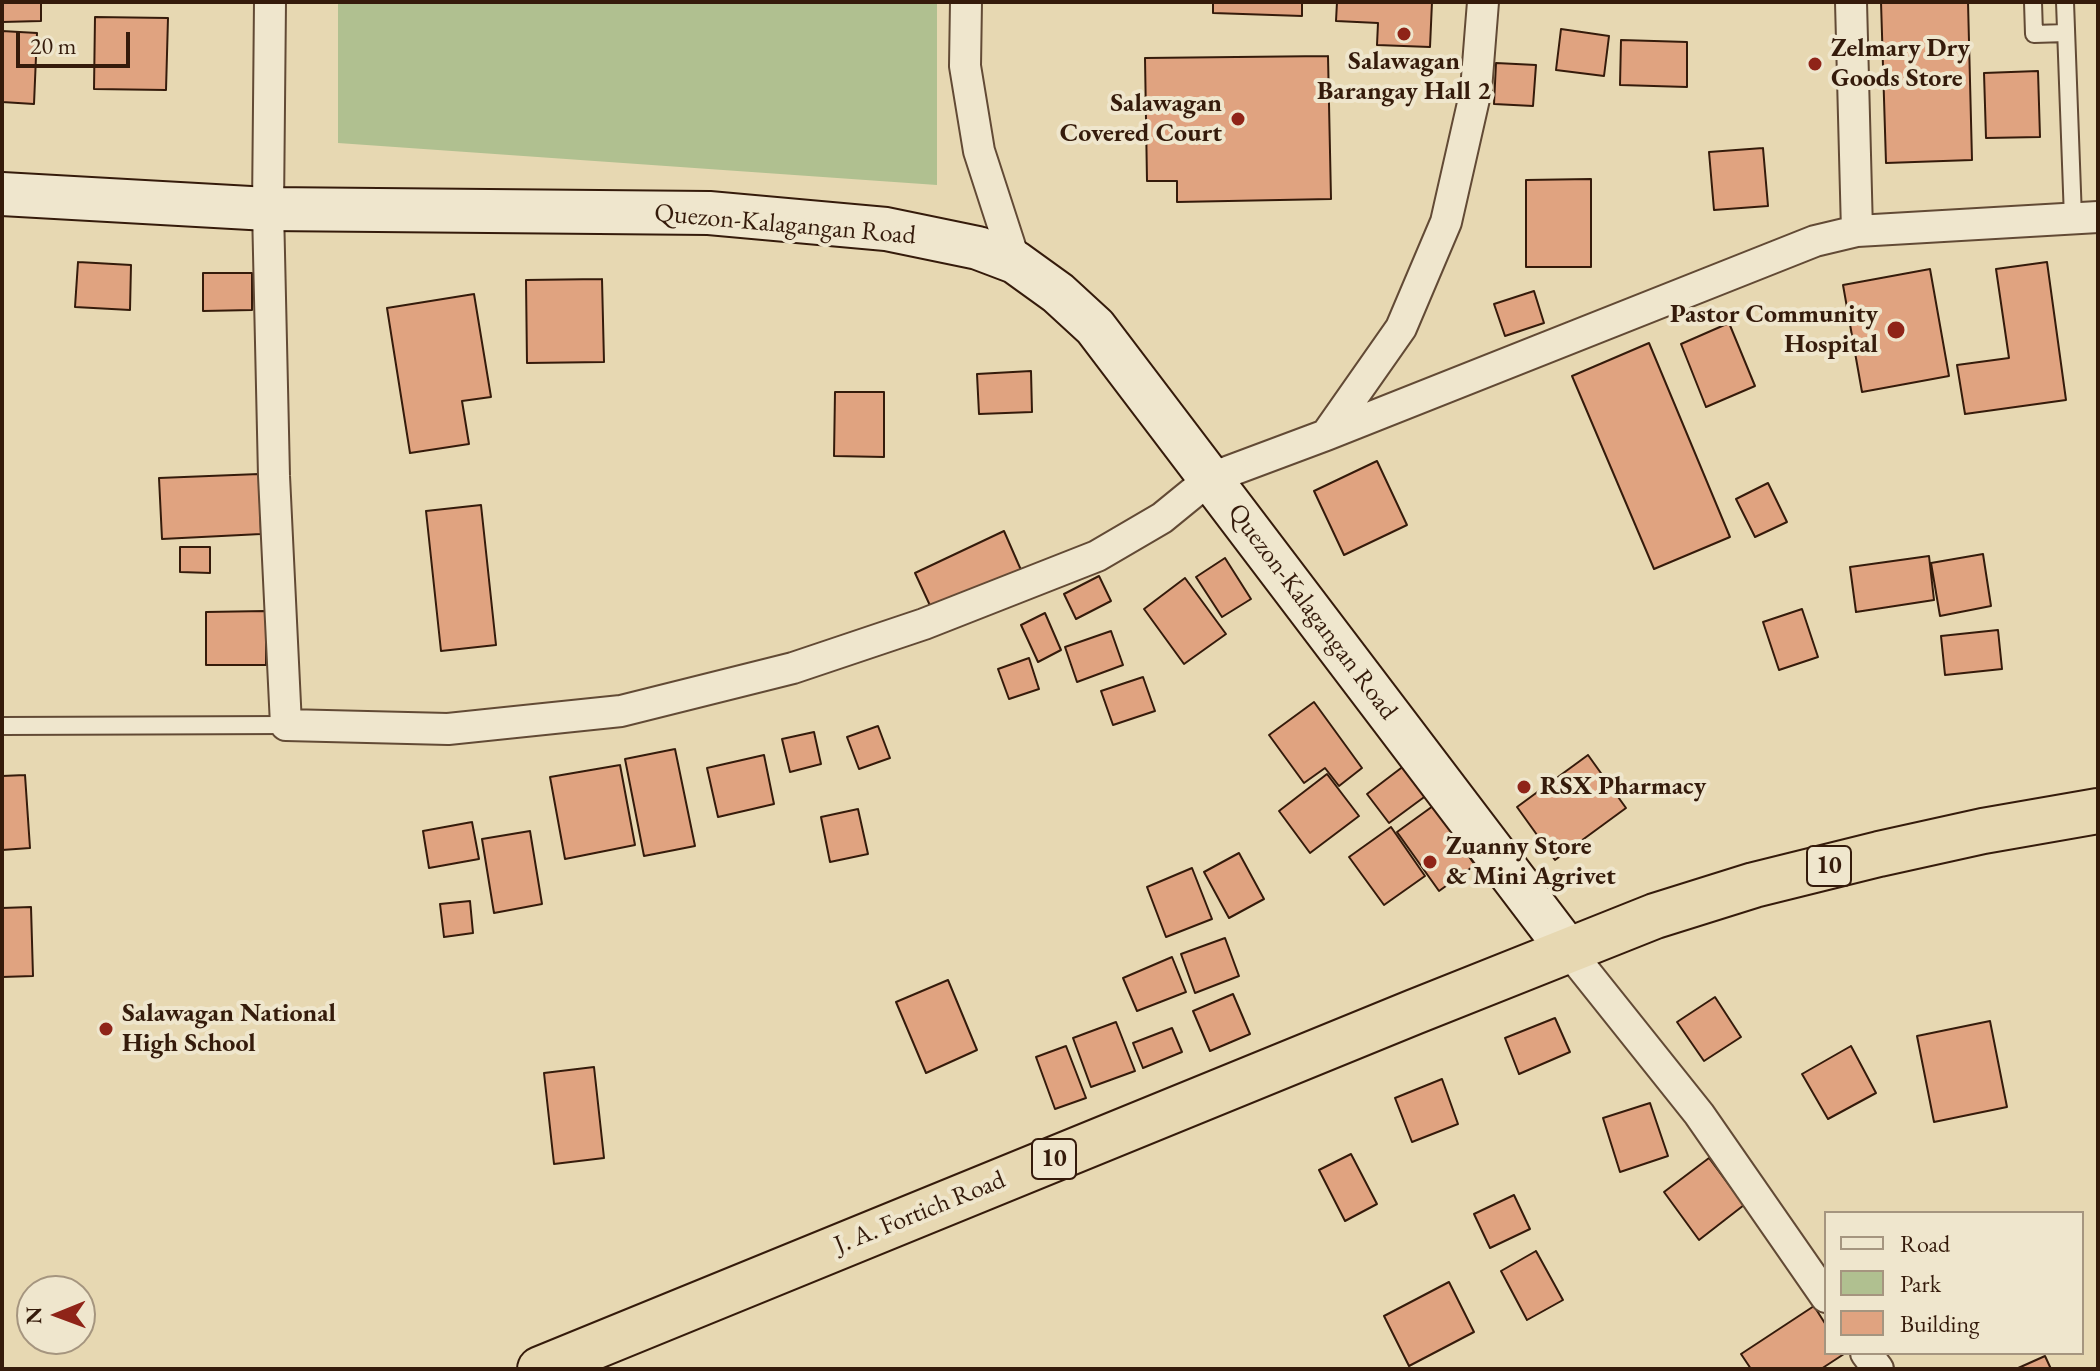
<!DOCTYPE html>
<html>
<head>
<meta charset="utf-8">
<style>
	body { margin:0 }
	#map { position:relative; width:2100px; height:1371px; overflow:hidden; background:#e7d8b2; font-family:"EB Garamond",serif }
	canvas { display:block }
	.frame { position:absolute; inset:0; border:4px solid #351b0b; pointer-events:none }
	.legend { position:absolute; left:1824px; top:1211px; width:260px; height:144px; box-sizing:border-box; background:#efe6cd; border:2px solid #a5957f; margin:0; padding:10px 14px; list-style:none; font-size:24px; color:#351b0b }
	.legend li { display:flex; align-items:center; gap:16px; height:40px }
	.legend b { width:40px; border:2px solid #a5957f }
	.north { position:absolute; left:16px; top:1275px; width:80px; height:80px; box-sizing:border-box; background:#efe6cd; border:2px solid #a5957f; border-radius:50%; rotate:269deg; font-size:22px; font-weight:700; line-height:32px; text-align:center; color:#351b0b }
	.north::after { content:''; display:block; margin:auto; width:28px; height:36px; background:#8f2418; clip-path:polygon(50% 0,100% 100%,50% 72%,0 100%) }
	.scale { position:absolute; left:16px; top:32px; width:114px; height:36px; box-sizing:border-box; border:4px solid #351b0b; border-top:0; padding-left:10px; font-size:24px; line-height:28px; white-space:nowrap; color:#351b0b; -webkit-text-stroke:6px #efe6cd; paint-order:stroke }
</style>
</head>
<body>
<div id="map">
<canvas width="2100" height="1371"></canvas>
<div class="frame"></div>
<ul class="legend">
<li><b style="height:10px;background:#efe6cd"></b>Road</li>
<li><b style="height:22px;background:#b0c090"></b>Park</li>
<li><b style="height:22px;background:#e0a380"></b>Building</li>
</ul>
<div class="north">N</div>
<div class="scale">20 m</div>
</div>
<script>
const ctx = document.querySelector('canvas').getContext('2d');
ctx.lineJoin = 'round';
function paint(path, color) { ctx.fillStyle = color; ctx.fill(path, 'evenodd'); }
const poly = rows => new Path2D(rows.map(r => 'M' + r).join(''));
function trace(path, color, width, dash) { ctx.strokeStyle = color; ctx.lineWidth = width; ctx.lineCap = dash ? 'butt' : 'round'; ctx.setLineDash(dash || []); ctx.stroke(path); }
function drawText(font, color, halo, rows, align = 'center') {
  ctx.font = font + ' "EB Garamond",serif'; ctx.lineWidth = 8; ctx.setLineDash([]); ctx.textBaseline = 'middle'; ctx.strokeStyle = halo; ctx.fillStyle = color; for (const [text, x, y, turn = 0] of rows) {
    ctx.save(); ctx.translate(x, y); ctx.rotate((+turn || 0) * Math.PI / 180); ctx.textAlign = isNaN(turn) ? turn : align; if (halo) ctx.strokeText(text, 0, 0); ctx.fillText(text, 0, 0); ctx.restore();
  }
}
paint(poly([
	[338,2,937,2,937,185,338,143]
]), '#b0c090');
const building = poly([
	[2,2,41,2,41,21,2,22,2,2],
	[1213,2,1302,2,1302,16,1213,13,1213,2],
	[1337,2,1432,2,1430,47,1377,45,1378,23,1336,21,1337,2],
	[1881,2,1968,2,1972,160,1886,163,1881,2],
	[95,17,168,18,166,90,94,89,95,17],
	[1561,29,1609,36,1604,76,1556,70,1561,29],
	[2,31,37,33,34,104,2,102,2,31],
	[1621,40,1687,42,1687,87,1620,85,1621,40],
	[1328,56,1331,199,1177,202,1177,181,1147,181,1145,58,1328,56],
	[1496,63,1536,65,1533,106,1494,104,1496,63],
	[2038,71,2040,137,1986,138,1984,73,2038,71],
	[1763,148,1768,206,1714,210,1709,152,1763,148],
	[1591,179,1591,267,1526,267,1526,180,1591,179],
	[78,262,131,265,130,310,75,307,78,262],
	[2047,262,2066,400,1965,414,1957,365,2009,358,1996,269,2047,262],
	[1930,269,1949,376,1862,392,1843,285,1930,269],
	[203,273,252,273,252,310,203,311,203,273],
	[602,279,604,362,527,363,526,280,602,279],
	[1534,291,1544,323,1505,336,1494,304,1534,291],
	[474,294,491,397,462,401,469,444,410,453,387,308,474,294],
	[1729,323,1755,386,1706,407,1681,344,1729,323],
	[1649,343,1730,537,1654,569,1572,376,1649,343],
	[1031,371,1032,412,979,414,977,374,1031,371],
	[835,392,884,392,884,457,834,456,835,392],
	[1377,461,1407,525,1344,555,1314,491,1377,461],
	[259,474,261,534,162,539,159,478,259,474],
	[1768,483,1787,522,1755,537,1736,499,1768,483],
	[481,505,496,645,441,651,426,511,481,505],
	[1004,531,1021,570,933,612,915,573,1004,531],
	[180,547,210,547,210,573,180,572,180,547],
	[1983,554,1991,606,1940,616,1931,563,1983,554],
	[1929,556,1934,600,1856,612,1850,567,1929,556],
	[1225,558,1251,599,1222,617,1196,577,1225,558],
	[1099,576,1111,601,1076,619,1064,594,1099,576],
	[1185,578,1226,634,1184,664,1144,609,1185,578],
	[1802,609,1818,657,1779,670,1763,622,1802,609],
	[266,611,266,665,206,665,206,612,266,611],
	[1045,613,1061,650,1038,662,1021,625,1045,613],
	[1998,630,2002,669,1945,675,1941,636,1998,630],
	[1111,631,1123,665,1077,682,1065,647,1111,631],
	[1029,658,1039,689,1009,699,998,669,1029,658],
	[1143,677,1155,711,1113,725,1101,691,1143,677],
	[1314,702,1362,768,1339,786,1325,768,1304,783,1269,735,1314,702],
	[878,726,890,758,859,769,847,737,878,726],
	[814,732,821,764,790,772,782,739,814,732],
	[675,749,695,846,644,856,625,759,675,749],
	[764,755,774,804,718,817,707,768,764,755],
	[1588,755,1626,808,1555,860,1517,807,1588,755],
	[1409,762,1431,792,1389,823,1367,794,1409,762],
	[620,765,635,845,565,859,550,777,620,765],
	[1327,774,1359,816,1310,853,1279,811,1327,774],
	[25,775,30,848,2,850,2,776,25,775],
	[1433,806,1475,865,1439,891,1397,832,1433,806],
	[858,809,868,854,830,862,821,817,858,809],
	[472,822,479,859,429,868,423,831,472,822],
	[1391,827,1425,876,1384,905,1349,857,1391,827],
	[530,831,542,904,494,913,482,839,530,831],
	[1239,853,1264,899,1229,918,1204,872,1239,853],
	[1192,868,1212,919,1166,937,1147,887,1192,868],
	[470,901,473,933,444,937,440,904,470,901],
	[31,907,33,976,2,977,2,908,31,907],
	[1225,938,1239,976,1195,993,1181,954,1225,938],
	[1172,957,1186,992,1137,1011,1123,978,1172,957],
	[948,980,977,1050,926,1073,896,1002,948,980],
	[1233,994,1250,1034,1210,1051,1193,1011,1233,994],
	[1715,997,1741,1037,1704,1061,1677,1022,1715,997],
	[1555,1018,1570,1052,1519,1074,1505,1038,1555,1018],
	[1990,1021,2007,1107,1934,1122,1917,1036,1990,1021],
	[1116,1022,1135,1071,1091,1087,1073,1038,1116,1022],
	[1172,1028,1182,1052,1143,1068,1133,1043,1172,1028],
	[1066,1046,1086,1098,1055,1109,1036,1057,1066,1046],
	[1851,1046,1876,1093,1828,1119,1802,1074,1851,1046],
	[594,1067,604,1158,554,1164,544,1073,594,1067],
	[1442,1079,1458,1124,1412,1142,1395,1098,1442,1079],
	[1650,1103,1668,1156,1620,1172,1603,1118,1650,1103],
	[1351,1154,1377,1204,1345,1221,1319,1170,1351,1154],
	[1709,1158,1744,1205,1699,1240,1664,1192,1709,1158],
	[1514,1195,1530,1229,1490,1248,1474,1214,1514,1195],
	[1536,1251,1563,1300,1527,1320,1501,1271,1536,1251],
	[1449,1282,1474,1332,1409,1366,1384,1316,1449,1282],
	[1814,1306,1826,1325,1826,1353,1844,1354,1821,1369,1751,1369,1741,1354,1814,1306],
	[2045,1356,2051,1369,2016,1369,2045,1356]
]);
paint(building, '#e0a380');
trace(building, '#351b0b', 2);
const service = poly([
	[2033,2,2034,34,2066,33],
	[2065,2,2073,218],
	[2,726,286,725]
]);
const minor = poly([
	[270,2,268,209,274,476,286,725,448,729,544,719,621,711,793,668,924,624,1097,556,1162,518,1211,478,1326,435,1815,241,1857,231,2098,217],
	[966,2,965,66,979,151,1015,262],
	[1851,2,1857,231],
	[1326,435,1401,328,1446,222,1476,90,1483,2],
	[1568,950,1699,1114,1826,1297],
	[1866,1353,1878,1369]
]);
const secondary = poly([
	[2,194,268,209,709,213,886,229,978,248,1015,262,1058,293,1095,327,1568,950]
]);
const trunk = poly([
	[540,1369,1414,1012,1655,916,1754,885,1879,854,1983,831,2098,811]
]);
trace(service, '#624a35', 20);
trace(minor, '#624a35', 34);
trace(secondary, '#351b0b', 46);
trace(trunk, '#351b0b', 48);
trace(service, '#efe6cd', 16);
trace(minor, '#efe6cd', 30);
trace(secondary, '#efe6cd', 42);
trace(trunk, '#e7d8b2', 44);
for (const [x, y, r, color] of [
	[1404,34,8,"#8f2418"],
	[1815,64,8,"#8f2418"],
	[1238,119,8,"#8f2418"],
	[1896,330,10,"#8f2418"],
	[1524,787,8,"#8f2418"],
	[1430,862,8,"#8f2418"],
	[106,1029,8,"#8f2418"]
]) { const dot = new Path2D(); dot.arc(x, y, r, 0, 2 * Math.PI); ctx.fillStyle = color; ctx.fill(dot); trace(dot, '#efe6cd', 3); }
for (const [x, y, w] of [
	[1829,866,44],
	[1054,1159,44]
]) { const box = new Path2D(); box.roundRect(x - w / 2, y - 20, w, 40, 6); ctx.fillStyle = '#efe6cd'; ctx.fill(box); trace(box, '#351b0b', 2); }
drawText('bold 24px', '#351b0b', null, [
	["10",1829,866],
	["10",1054,1159]
]);
drawText('bold 26px', '#351b0b', '#efe6cd', [
	["Zelmary Dry",1831,49],
	["Goods Store",1831,79],
	["Salawagan",1404,62,"center"],
	["Barangay Hall 2",1404,92,"center"],
	["Salawagan",1222,104,"right"],
	["Covered Court",1222,134,"right"],
	["Pastor Community",1878,315,"right"],
	["Hospital",1878,345,"right"],
	["RSX Pharmacy",1540,787],
	["Zuanny Store",1446,847],
	["& Mini Agrivet",1446,877],
	["Salawagan National",122,1014],
	["High School",122,1044]
], 'left');
drawText('26px', '#351b0b', '#efe6cd', [
	["Quezon-Kalagangan Road",785,225,5],
	["Quezon-Kalagangan Road",1312,612,53],
	["J. A. Fortich Road",920,1213,-22]
]);
</script>
</body>
</html>
